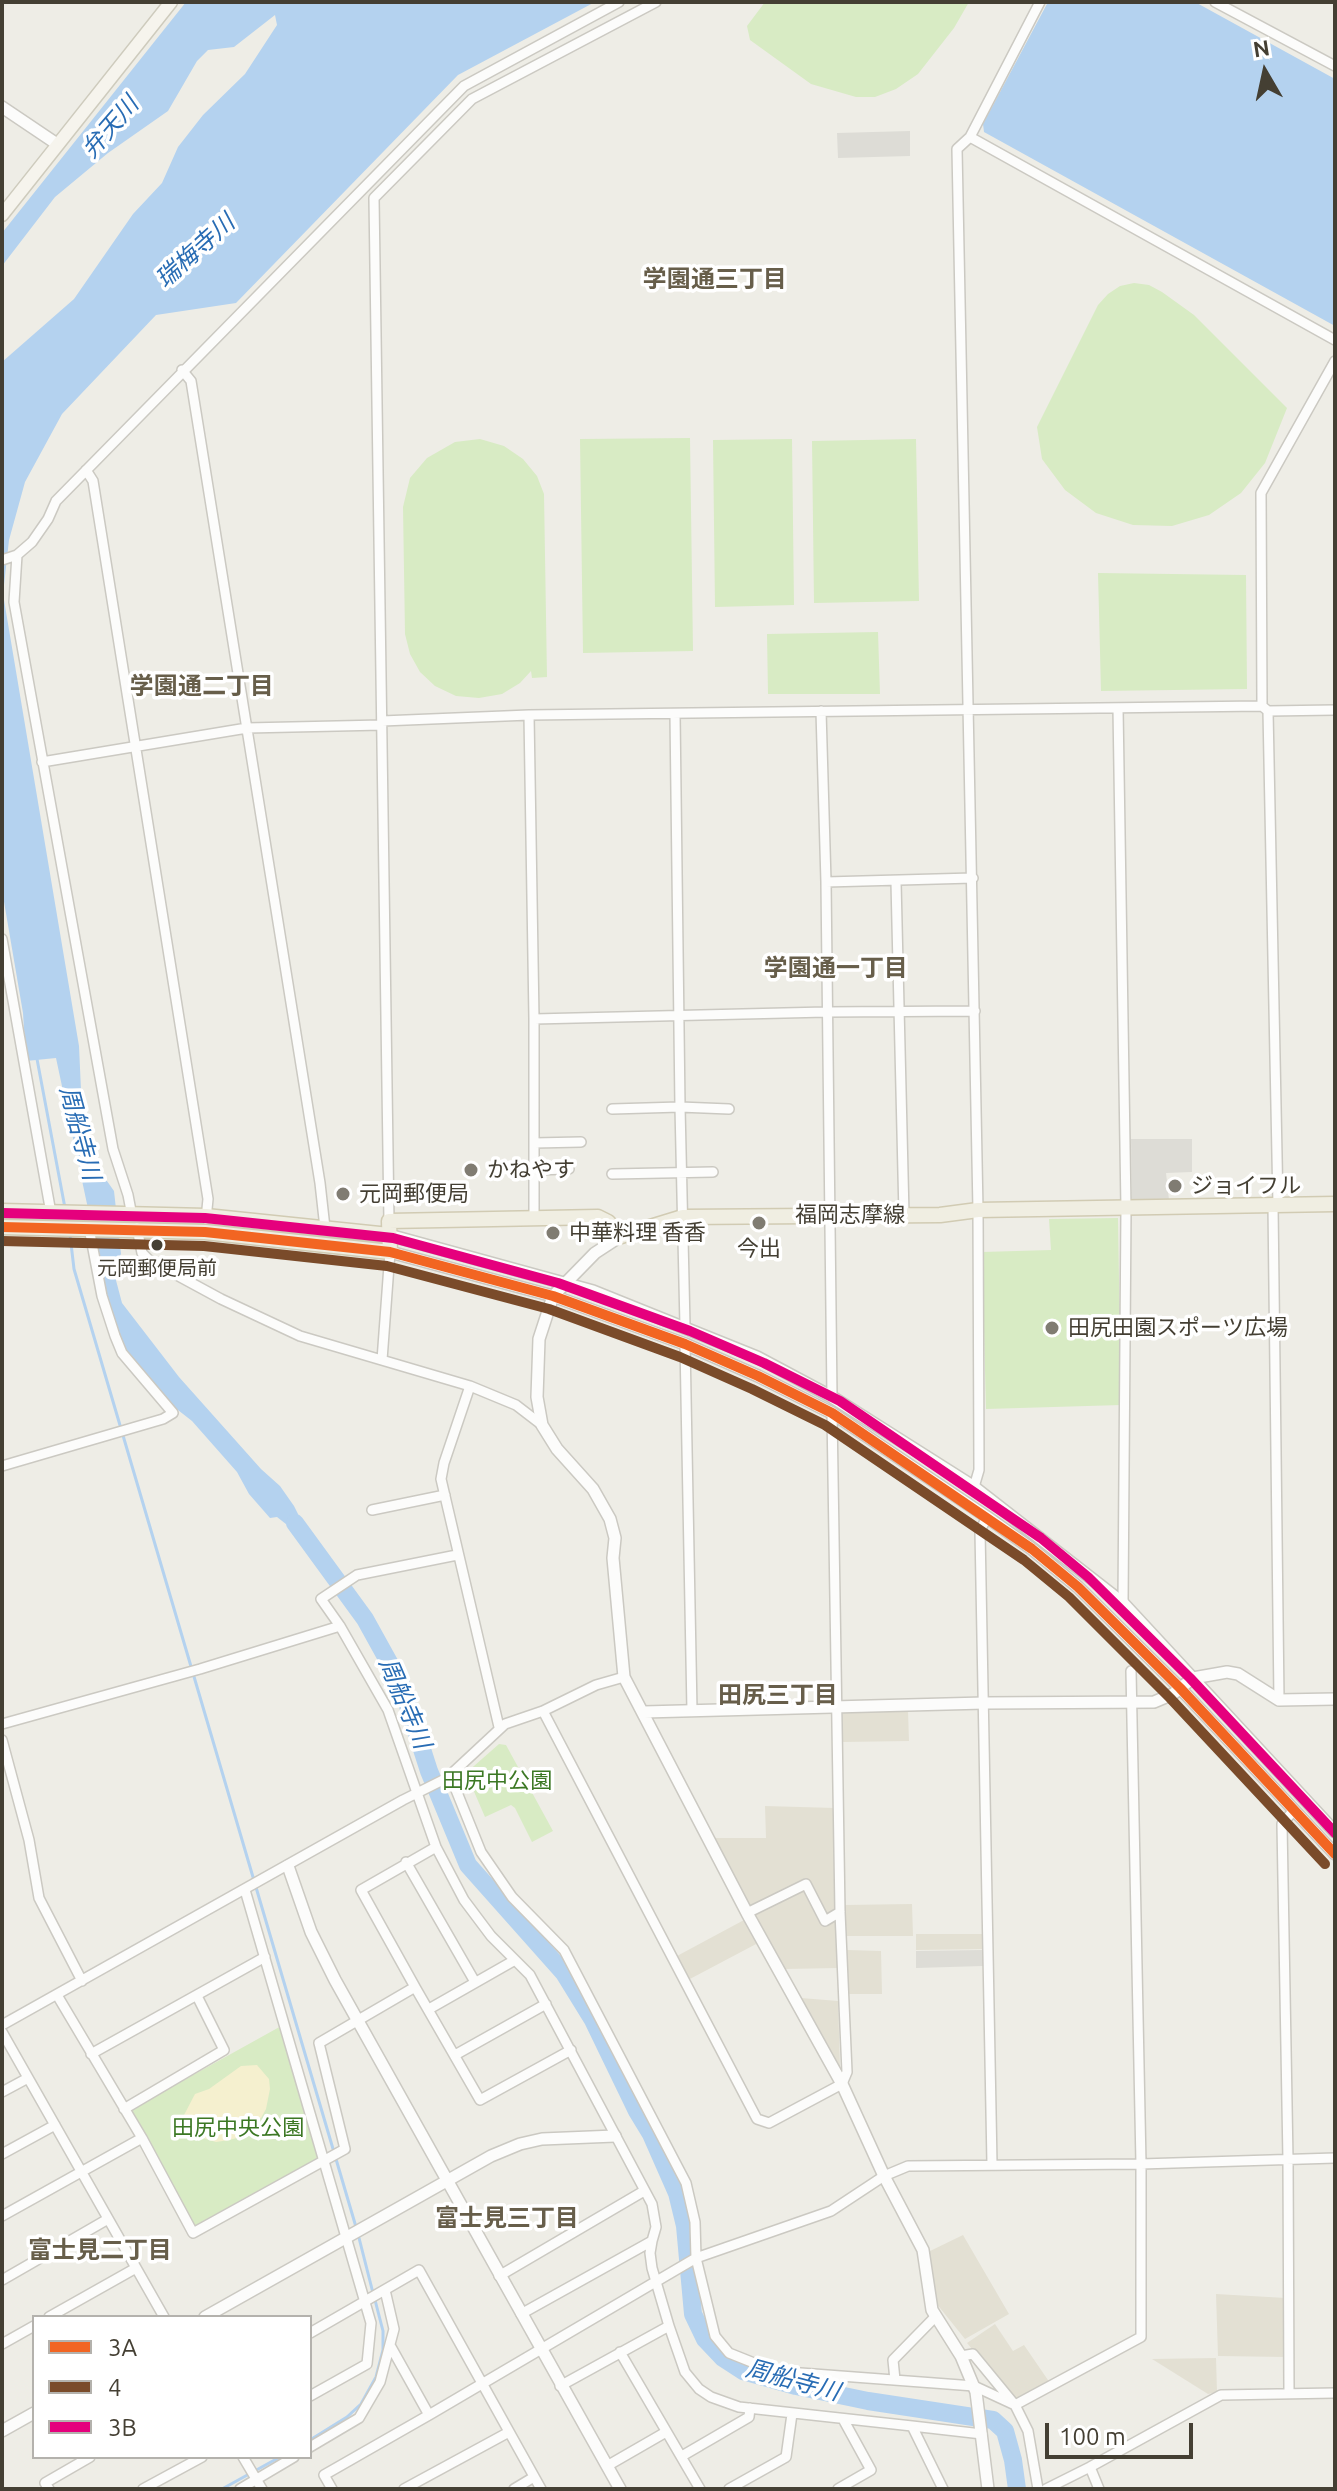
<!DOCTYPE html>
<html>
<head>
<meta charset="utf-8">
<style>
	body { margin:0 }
	#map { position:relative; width:1337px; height:2491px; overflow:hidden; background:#eeede6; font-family:Ubuntu,sans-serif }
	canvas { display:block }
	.frame { position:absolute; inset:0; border:4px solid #443f33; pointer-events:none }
	.legend { position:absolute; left:32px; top:2315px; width:280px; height:144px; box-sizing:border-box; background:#fff; border:2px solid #b4b2ad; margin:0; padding:10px 14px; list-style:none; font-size:24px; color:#443f33 }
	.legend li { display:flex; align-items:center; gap:16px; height:40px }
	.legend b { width:40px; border:2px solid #b4b2ad }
	.north { position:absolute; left:1225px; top:32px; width:80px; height:80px; -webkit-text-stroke:6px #fff; paint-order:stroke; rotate:351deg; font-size:22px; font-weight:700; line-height:32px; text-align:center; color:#443f33 }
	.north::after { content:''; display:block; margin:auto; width:28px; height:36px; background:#443f33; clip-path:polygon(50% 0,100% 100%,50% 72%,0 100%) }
	.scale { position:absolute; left:1045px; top:2423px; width:148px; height:36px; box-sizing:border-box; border:4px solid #443f33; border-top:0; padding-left:10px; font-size:24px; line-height:28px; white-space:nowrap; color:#443f33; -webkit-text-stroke:6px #fff; paint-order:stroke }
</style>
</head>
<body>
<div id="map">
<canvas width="1337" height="2491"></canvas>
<div class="frame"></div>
<ul class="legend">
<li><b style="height:10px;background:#f26522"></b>3A</li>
<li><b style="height:10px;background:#7a4b2a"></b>4</li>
<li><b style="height:10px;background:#e5007d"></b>3B</li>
</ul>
<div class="north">N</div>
<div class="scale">100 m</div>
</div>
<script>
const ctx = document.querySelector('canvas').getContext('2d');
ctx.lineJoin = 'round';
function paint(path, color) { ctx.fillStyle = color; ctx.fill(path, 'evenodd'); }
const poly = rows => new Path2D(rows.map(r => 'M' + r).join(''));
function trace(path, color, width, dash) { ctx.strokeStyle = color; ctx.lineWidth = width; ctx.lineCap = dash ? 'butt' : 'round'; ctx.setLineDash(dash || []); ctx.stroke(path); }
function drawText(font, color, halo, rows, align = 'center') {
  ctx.font = font + ' Ubuntu,"Noto Sans JP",sans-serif'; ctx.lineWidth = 7; ctx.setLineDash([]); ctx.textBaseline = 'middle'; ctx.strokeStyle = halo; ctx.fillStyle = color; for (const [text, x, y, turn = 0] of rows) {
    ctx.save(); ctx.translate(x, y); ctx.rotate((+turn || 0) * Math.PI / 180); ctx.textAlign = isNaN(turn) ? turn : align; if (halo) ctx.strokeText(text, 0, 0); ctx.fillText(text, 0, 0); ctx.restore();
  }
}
paint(poly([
	[908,1711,909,1741,843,1742,843,1712],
	[765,1806,835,1808,836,1910,825,1914,806,1879,750,1906,715,1838,766,1838],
	[804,1887,823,1924,836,1918,838,1968,785,1969,753,1913],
	[912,1904,913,1936,846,1936,845,1905],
	[744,1920,758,1943,688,1980,677,1956],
	[916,1934,985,1934,986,1949,916,1950],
	[847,1950,881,1951,882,1994,847,1994],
	[801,1998,838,2001,840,2068,837,2068],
	[963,2235,1009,2314,965,2339,936,2303,928,2252],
	[1216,2294,1286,2298,1286,2357,1218,2356],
	[995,2324,1013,2351,1024,2345,1050,2383,1015,2400,967,2343],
	[1216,2358,1217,2392,1208,2394,1152,2359]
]), '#e3e0d3');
paint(poly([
	[765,2,969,2,954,28,918,74,896,89,875,97,856,97,811,84,750,40,747,26],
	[1134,283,1149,285,1162,292,1194,315,1287,408,1265,463,1241,493,1209,515,1172,526,1133,525,1096,513,1065,490,1042,459,1037,427,1098,305,1108,294,1120,286],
	[690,438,693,651,583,653,580,439],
	[480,439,504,446,523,459,537,476,544,494,547,677,532,678,531,671,520,683,502,694,479,698,456,696,435,686,420,672,410,654,405,634,403,507,410,478,427,458,455,442],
	[792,439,794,605,715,607,713,440],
	[916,439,919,601,814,603,812,441],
	[1098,573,1246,575,1247,689,1101,691],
	[878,632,880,694,768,694,767,634],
	[1118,1218,1121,1405,986,1409,982,1252,1051,1250,1049,1219],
	[499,1744,506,1745,553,1831,532,1842,515,1808,511,1805,485,1817,466,1773],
	[283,2025,323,2158,195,2227,130,2110]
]), '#d8ebc4');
paint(poly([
	[257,2065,269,2079,270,2089,266,2109,261,2118,237,2138,229,2140,216,2142,193,2135,188,2128,184,2115,195,2094,209,2089,241,2066]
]), '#f5f0cf');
paint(poly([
	[910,131,910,156,838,158,837,133],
	[1131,1139,1192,1139,1192,1172,1166,1173,1169,1200,1132,1201],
	[983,1950,983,1966,916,1968,916,1951]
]), '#dddcd6');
paint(poly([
	[186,2,595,2,458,75,236,303,156,315,62,414,25,482,9,540,3,594,79,1046,81,1090,90,1140,102,1174,114,1191,121,1254,113,1269,122,1303,179,1377,261,1469,280,1486,294,1506,310,1538,305,1546,291,1528,277,1517,270,1518,249,1494,237,1472,192,1421,169,1403,145,1376,124,1348,111,1317,56,1058,26,1061,23,1013,2,890,2,362,74,299,133,214,162,183,178,147,203,115,245,74,277,25,275,15,234,47,208,50,197,61,168,111,108,153,55,197,2,266,2,233],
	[1048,2,1195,2,1335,79,1335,326,984,132,983,124]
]), '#b4d2ef');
trace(poly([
	[37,1059,65,1208],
	[70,1235,74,1269,356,2227],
	[358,2234,373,2293],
	[310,2440,347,2417,361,2404,376,2377,383,2350,383,2331,375,2300],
	[222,2489,280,2457]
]), '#b4d2ef', 3);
trace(poly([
	[295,1523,365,1619,401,1684,429,1771,468,1865,564,1973,593,2020,637,2111,651,2134,677,2193,685,2226,693,2314,705,2339,723,2358,743,2371,796,2386,868,2401,993,2420,1005,2431,1013,2460,1017,2489]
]), '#b4d2ef', 18);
const minor = poly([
	[1215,2,1335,66],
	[970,137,1335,340],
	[182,370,191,381,320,1183,325,1228],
	[86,470,93,481,208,1199,206,1219],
	[17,555,14,602,113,1149,128,1195,132,1216],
	[2,560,17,555,32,542,48,519,56,501,464,86,619,2],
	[1262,706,1261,493,1335,361],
	[1118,708,1126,1208,1123,1603],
	[821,711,826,882,832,1397],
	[1268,711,1278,1205],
	[675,714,680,1107,685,1326],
	[529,715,534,1019,534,1217],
	[382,721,529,715,1262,706,1268,711,1335,710],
	[42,762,247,728,382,725],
	[826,882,973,878],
	[896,882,904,1215],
	[2,939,51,1213],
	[534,1019,826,1012,975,1011],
	[612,1109,680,1107,729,1109],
	[534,1143,581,1142],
	[534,1170,569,1169],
	[612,1174,713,1172],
	[1273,1205,1279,1700],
	[389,1221,374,198,472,99,656,2],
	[137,1228,142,1253,149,1260,221,1299,300,1336,470,1386,516,1405,542,1425],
	[685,1344,692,1711],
	[382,1360,390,1252],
	[470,1386,444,1463,441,1479,499,1727],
	[2,1466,163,1419,173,1413,122,1353,115,1336,102,1296,89,1228],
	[974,1487,979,1470,978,1210,957,149,970,137,1040,2],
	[372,1510,445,1495],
	[987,1517,980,1531,992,2164],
	[457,1555,357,1575,321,1599,340,1626,388,1710,436,1847,464,1900,491,1936,530,1975,652,2204,656,2227,652,2241],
	[543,1711,757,2119,769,2123,842,2084,847,2072,840,1912,832,1413],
	[2,1724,200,1669,340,1626],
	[2,1740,29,1840,39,1898,82,1981],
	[450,1775,481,1852,512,1897,564,1950,686,2183,695,2222,696,2258,715,2336,729,2353,774,2371,974,2386,1015,2405,1028,2431,1038,2489],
	[406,1862,475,1982],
	[245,1890,371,2323,367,2364,310,2396],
	[747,1913,806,1884,825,1921,840,1912],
	[415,1987,361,1890,436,1847],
	[57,1995,142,2138,193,2233,345,2149,319,2043,415,1987,480,2100,571,2050],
	[429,2009,515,1960],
	[2,2025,403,1800,447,1778,505,1724,543,1711,596,1685,624,1677],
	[2,2032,164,2317],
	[91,2054,265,1957],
	[455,2055,546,2004],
	[2,2092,28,2078],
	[124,2109,224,2050,197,1996],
	[2,2154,55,2125],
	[2,2216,142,2138],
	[499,2276,644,2191],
	[2,2280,108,2219],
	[521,2314,652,2241,650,2253,652,2268,669,2326],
	[49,2317,136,2268],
	[310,2333,419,2270,541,2489],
	[2,2344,34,2326],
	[391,2347,429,2415,696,2258,831,2211,884,2176,908,2166,1141,2164,1335,2158],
	[620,2352,700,2489],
	[961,2356,973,2354,1015,2405,1141,2337,1141,2164,1131,1671],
	[895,2380,893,2360,936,2316],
	[560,2386,669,2326,685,2372,699,2389,711,2397,739,2407,912,2426,943,2489],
	[1289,2394,1288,2160,1282,1824,1294,1810],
	[912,2426,982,2434],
	[310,2447,359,2418,380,2382,394,2329,385,2290],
	[682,2456,749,2417,750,2408],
	[243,2457,262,2489],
	[607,2466,666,2432],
	[1090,2467,1099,2489],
	[49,2489,45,2483,90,2457],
	[143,2489,202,2457],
	[240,2489,294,2457],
	[332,2489,324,2475,429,2415],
	[404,2489,509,2432],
	[514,2489,534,2477],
	[729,2489,786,2457,792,2414],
	[838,2489,871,2470,843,2419],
	[1046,2489,1090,2467,1221,2395,1335,2393]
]);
const tertiary = poly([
	[2,107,57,144],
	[389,1235,593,1291,757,1357,832,1397,974,1487,1123,1603,1335,1832],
	[621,1236,595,1253,553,1296,539,1339,537,1397,542,1425,557,1449,593,1489,610,1519,615,1538,613,1558,624,1677,747,1913,842,2084,884,2176,923,2250,932,2310,961,2356,976,2392,988,2489],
	[390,1252,553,1296,685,1344,758,1376,832,1413,987,1517,1032,1549,1078,1587,1180,1688,1335,1854],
	[644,1712,984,1703,1154,1702,1173,1694,1193,1678,1227,1672,1238,1674,1279,1700,1335,1699],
	[288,1866,311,1932,335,1980,620,2489],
	[205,2317,491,2156,520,2144,542,2139,615,2136],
	[2,2431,34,2413]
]);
const secondary = poly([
	[2,215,171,2]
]);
const primary = poly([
	[2,1211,206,1216,389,1235],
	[2,1227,205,1232,390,1252,389,1221,598,1217,608,1222,621,1236,683,1217,940,1215,978,1210,1335,1204]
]);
trace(minor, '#cbc9c2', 12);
trace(tertiary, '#cbc9c2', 14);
trace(secondary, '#cecbbd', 15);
trace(primary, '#d1cbb3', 17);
trace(minor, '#fcfcfb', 9);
trace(tertiary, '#fcfcfb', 11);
trace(secondary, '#f6f4ed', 12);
trace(primary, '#f0eee2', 14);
trace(poly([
	[2,1227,205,1232,390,1252,553,1296,685,1344,758,1376,832,1413,1032,1549,1078,1587,1180,1688,1335,1854]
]), '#f26522', 10);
trace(poly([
	[2,1241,204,1246,387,1266,549,1309,680,1357,752,1389,825,1425,1024,1560,1069,1597,1170,1698,1325,1864]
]), '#7a4b2a', 10);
trace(poly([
	[2,1213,205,1218,393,1238,558,1283,690,1331,764,1363,840,1401,1041,1538,1088,1577,1190,1678,1335,1833]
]), '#e5007d', 10);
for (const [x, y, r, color] of [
	[471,1170,8,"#807c72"],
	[1175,1186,8,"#807c72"],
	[343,1194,8,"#807c72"],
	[759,1223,8,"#807c72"],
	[553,1233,8,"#807c72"],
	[157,1245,7,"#443f33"],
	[1052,1328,8,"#807c72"]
]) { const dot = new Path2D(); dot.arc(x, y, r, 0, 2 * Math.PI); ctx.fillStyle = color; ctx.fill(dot); trace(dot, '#fff', 3); }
drawText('20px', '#443f33', '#fff', [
	["元岡郵便局前",157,1268]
]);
drawText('22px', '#443f33', '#fff', [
	["かねやす",487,1170],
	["ジョイフル",1191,1186],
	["元岡郵便局",359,1194],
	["中華料理 香香",569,1233],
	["今出",759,1249,"center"],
	["田尻田園スポーツ広場",1068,1328]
], 'left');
drawText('22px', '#443f33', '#fff', [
	["福岡志摩線",850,1215]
]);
drawText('22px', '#3c7824', '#fff', [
	["田尻中公園",497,1781],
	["田尻中央公園",238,2128]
]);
drawText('italic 24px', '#286cb4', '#fff', [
	["弁天川",110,127,-49],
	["瑞梅寺川",195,251,-42],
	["周船寺川",80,1133,75],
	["周船寺川",405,1703,67],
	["周船寺川",793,2380,15]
]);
drawText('bold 24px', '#675e4a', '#fff', [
	["学園通三丁目",715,279],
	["学園通二丁目",202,686],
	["学園通一丁目",836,968],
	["田尻三丁目",778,1695],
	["富士見三丁目",507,2218],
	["富士見二丁目",100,2250]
]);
</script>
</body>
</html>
